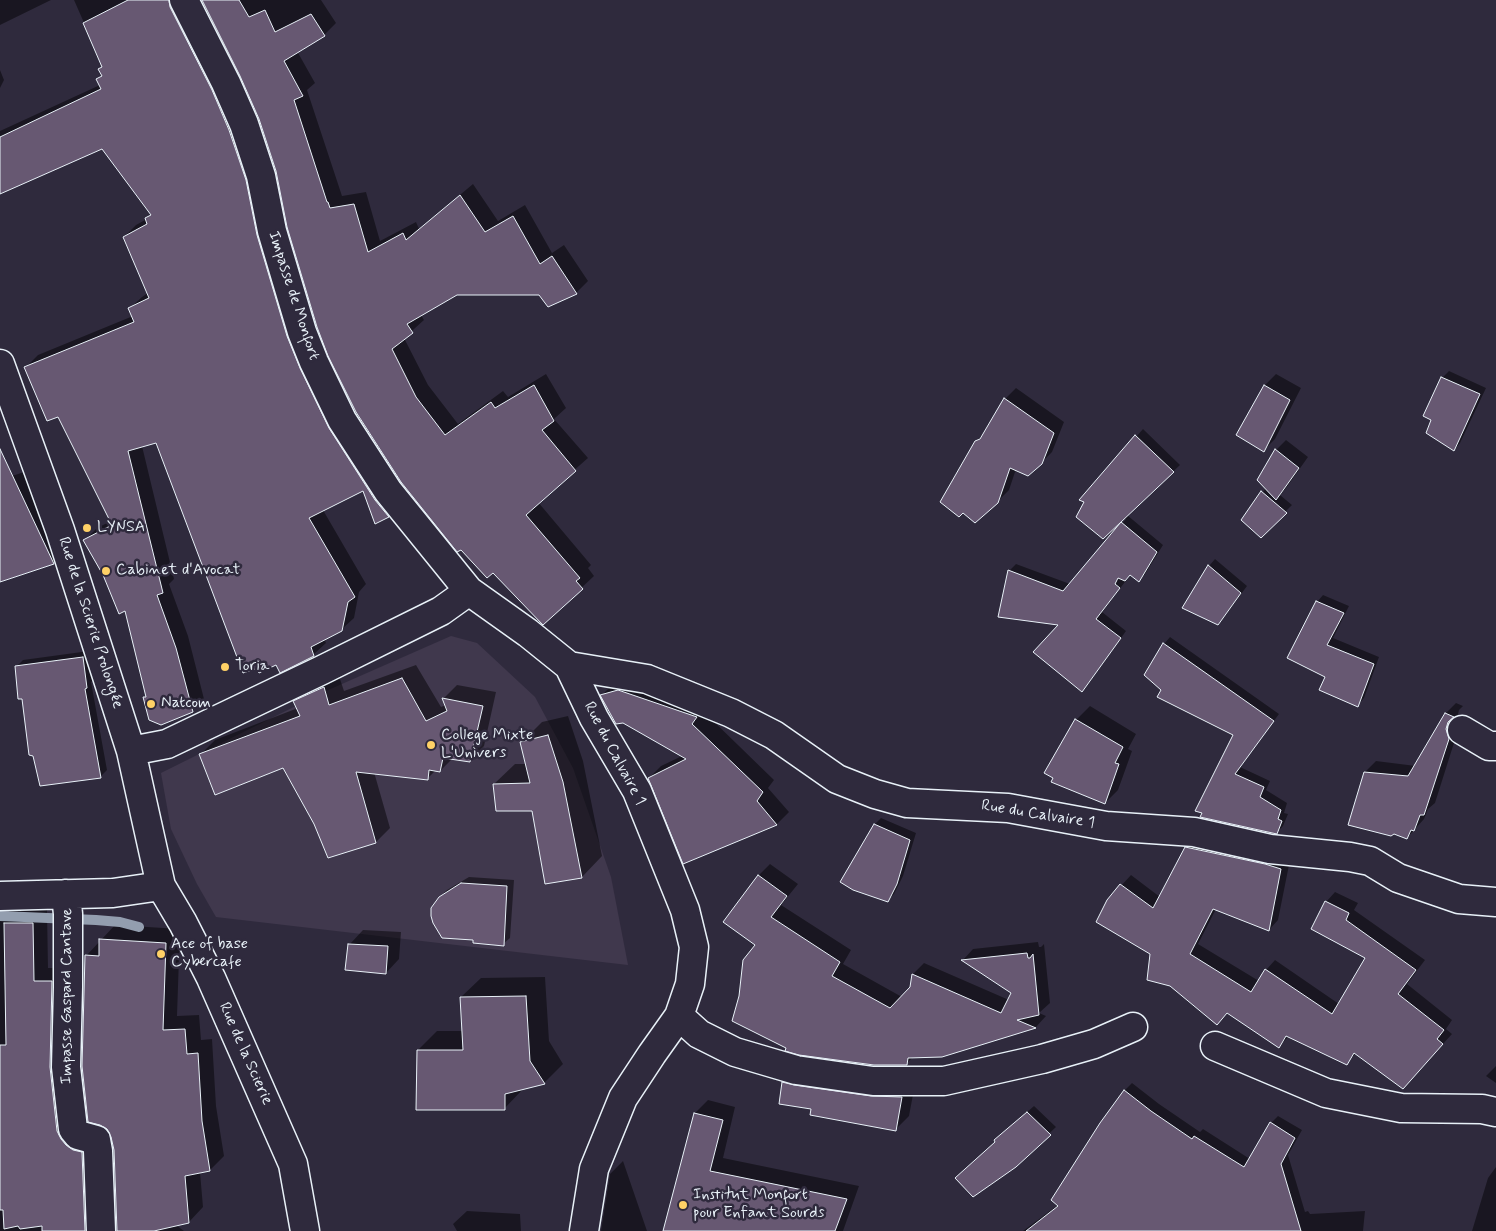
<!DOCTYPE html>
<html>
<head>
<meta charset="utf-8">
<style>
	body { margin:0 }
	canvas { display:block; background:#2f2a3d }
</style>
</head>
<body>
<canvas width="1496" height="1231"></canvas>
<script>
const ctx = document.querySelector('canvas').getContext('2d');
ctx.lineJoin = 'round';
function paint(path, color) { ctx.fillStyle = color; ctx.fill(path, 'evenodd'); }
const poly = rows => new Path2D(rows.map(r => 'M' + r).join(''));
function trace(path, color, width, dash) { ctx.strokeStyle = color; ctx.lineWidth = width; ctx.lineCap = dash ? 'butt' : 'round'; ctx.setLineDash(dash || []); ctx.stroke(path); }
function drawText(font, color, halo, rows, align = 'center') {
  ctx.font = font + ' Mynerve,sans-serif'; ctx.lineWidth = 5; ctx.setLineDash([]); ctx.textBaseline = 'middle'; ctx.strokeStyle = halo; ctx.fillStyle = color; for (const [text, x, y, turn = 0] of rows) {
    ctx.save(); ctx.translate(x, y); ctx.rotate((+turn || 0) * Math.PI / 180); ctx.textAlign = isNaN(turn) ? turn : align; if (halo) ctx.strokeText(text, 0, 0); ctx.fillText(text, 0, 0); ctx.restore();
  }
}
paint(poly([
	[451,636,477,643,535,697,573,768,611,877,628,965,216,917,197,884,171,829,161,773,326,691]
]), '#40384d');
paint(poly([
	[0,0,51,0,0,25],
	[74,0,185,0,224,77,299,325,400,504,389,516,376,522,364,489,323,510,366,584,359,592,354,618,341,630,324,639,326,643,313,655,156,441,142,446,174,579,169,584,188,636,204,699,192,711,144,698,147,695,126,609,85,540,97,528,111,521,58,415,26,367,38,355,133,316,129,309,142,297,148,293,124,237,136,225,147,219,152,213,102,148,0,193,0,131,100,85,97,80,103,74,103,66],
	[203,0,321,0,336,23,324,35,297,51,315,83,307,90,342,196,366,192,380,241,416,222,419,229,473,184,498,221,525,205,552,253,564,245,588,281,576,293,548,305,539,294,457,294,421,315,424,320,404,338,428,385,458,424,503,391,508,397,546,374,566,408,554,419,588,458,538,502,591,565,588,568,594,576,543,624,277,171,260,119,241,76],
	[0,70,4,80,0,88],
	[1449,371,1486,388,1460,443,1454,450,1433,419,1425,415,1442,378],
	[1276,374,1301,388,1275,439,1264,450,1237,435,1265,385],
	[1016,388,1064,422,1052,452,1041,463,1016,469,1009,490,997,502,976,442,985,432,1005,399],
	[1143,429,1180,465,1127,515,1163,545,1145,574,1139,580,1131,574,1102,612,1126,631,1088,684,1082,690,1061,624,1009,571,1016,564,1070,584,1126,519,1081,499],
	[1286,440,1308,457,1286,488,1280,495,1292,505,1261,536,1242,519,1266,488,1259,480,1276,450],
	[30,470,68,549,54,563,13,576,0,541,0,480],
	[1215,559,1247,586,1224,617,1218,624,1209,566],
	[1323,595,1349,606,1333,638,1379,657,1364,698,1358,705,1327,676,1317,602],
	[1170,637,1279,714,1240,767,1270,781,1266,790,1287,803,1284,813,1288,814,1283,826,1276,833,1202,816,1235,734,1163,690,1164,644],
	[89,651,93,681,91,682,107,770,100,777,23,697,16,667,23,660],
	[416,665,441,707,446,705,443,699,457,685,496,692,484,746,470,761,453,758,440,771,436,770,428,778,374,772,390,828,376,842,315,824,284,766,201,754,215,740,298,708,295,701,309,687,338,673,344,691],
	[614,683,703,711,774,780,768,788,789,812,777,824,684,862,649,778,661,766,682,756,602,695],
	[1456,703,1463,706,1459,710,1457,718,1459,727,1435,803,1428,809,1424,819,1407,838,1365,772,1376,761,1416,766,1446,713],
	[1090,706,1136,734,1128,749,1132,751,1118,790,1105,803,1046,773,1076,720],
	[568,716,583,761,602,856,582,877,533,809,494,784,515,764,527,764,522,742,542,722],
	[881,818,916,833,903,876,894,894,887,901,875,824],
	[1195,838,1290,860,1278,920,1269,930,1216,909,1198,944,1259,981,1266,970,1275,960,1339,1004,1367,958,1326,902,1335,892,1358,903,1354,910,1425,960,1407,984,1452,1020,1446,1029,1452,1034,1412,1078,1356,1053,1347,1063,1288,1037,1279,1046,1228,1012,1217,1023,1151,954,1108,900,1131,875,1160,897,1186,848],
	[770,864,798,884,781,905,851,950,843,964,902,997,911,988,913,974,924,963,1009,1000,1013,993,963,960,973,949,1038,942,1039,947,1041,947,1044,944,1050,1003,1039,1013,1046,1016,1036,1027,942,1056,914,1056,906,1064,757,944,724,922,759,875],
	[469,877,514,880,510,938,503,944,474,938,440,897,447,890],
	[11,909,47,909,48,968,66,968,81,1131,110,1231,0,1231,0,913,7,914],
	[115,925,180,929,177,1016,199,1015,201,1040,212,1039,216,1106,224,1156,210,1170,200,1172,203,1207,189,1222,176,1225,184,1231,118,1231,115,1150,86,956],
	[363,930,401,932,399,959,386,973,350,944],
	[545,977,549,1041,563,1064,544,1083,524,1088,504,1109,418,1050,437,1031,463,1031,461,997,481,978],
	[1496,1066,1496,1083,1486,1076],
	[796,1069,915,1084,909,1116,896,1129,812,1108,783,1083],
	[1132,1083,1159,1104,1200,1132,1203,1129,1250,1159,1271,1123,1278,1116,1302,1130,1288,1155,1305,1212,1308,1211,1310,1214,1365,1211,1363,1231,1023,1231,1058,1205,1101,1124,1125,1090],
	[708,1100,735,1107,723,1158,859,1186,843,1231,664,1231,695,1113],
	[1034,1106,1056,1127,1015,1166,996,1142,1002,1134],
	[623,1161,647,1231,601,1231,610,1174],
	[1496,1167,1496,1231,1472,1231,1488,1178],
	[467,1211,520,1214,521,1231,457,1231,453,1224]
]), '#0007');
trace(poly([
	[0,916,96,920,120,922,139,927]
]), '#939eaf', 10);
const building = poly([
	[128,0,169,0,170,7,212,90,229,130,246,180,257,235,287,336,300,368,329,428,375,500,389,517,375,524,363,491,309,518,355,597,348,602,342,631,311,647,314,656,280,673,276,665,259,673,255,669,243,673,156,443,128,451,163,593,157,595,176,648,193,712,161,725,149,720,143,697,146,697,125,611,119,614,103,575,83,540,112,525,58,417,47,421,24,367,134,322,128,308,149,298,123,237,147,224,145,218,151,215,102,149,0,194,0,137,101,89,96,79,102,76,98,69,102,67,83,23,128,0],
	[202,0,239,0,249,17,265,10,275,32,311,14,325,36,284,61,303,96,294,100,327,202,328,202,330,208,354,204,368,252,403,233,406,240,460,195,485,232,513,216,540,264,552,256,577,294,548,307,539,295,457,295,407,324,413,333,392,349,416,397,445,435,491,402,495,408,534,385,554,421,542,430,576,471,526,515,580,578,576,581,583,589,543,625,493,573,487,578,461,550,457,552,401,482,356,412,328,356,317,327,287,227,276,171,259,119,240,76,202,0],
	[1441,377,1480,394,1454,451,1426,433,1431,420,1423,416,1441,377],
	[1264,385,1290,400,1264,452,1236,435,1264,385],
	[1004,398,1054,433,1042,464,1028,476,1010,468,998,503,975,523,963,513,959,517,940,502,975,441,980,439,1004,398],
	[1135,435,1174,472,1121,522,1157,552,1139,582,1130,575,1125,581,1118,578,1115,584,1120,588,1096,619,1121,638,1082,692,1033,652,1058,625,998,617,1008,570,1063,591,1121,522,1103,539,1076,517,1084,502,1079,500,1135,435],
	[0,449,54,564,0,582,0,449],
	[1275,449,1299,468,1276,500,1257,480,1275,449],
	[1261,491,1287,513,1261,538,1241,520,1261,491],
	[1208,565,1241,593,1218,625,1182,608,1208,565],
	[1316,601,1344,613,1327,645,1374,664,1358,707,1319,690,1325,677,1287,658,1316,601],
	[1163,643,1274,721,1235,774,1264,787,1260,797,1281,810,1278,819,1282,821,1277,834,1200,817,1202,813,1195,811,1233,735,1157,697,1161,690,1144,675,1163,643],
	[83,657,87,688,85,689,101,778,40,786,33,756,29,755,22,699,18,699,15,666,83,657],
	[402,678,426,721,447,711,442,698,483,706,470,762,443,758,440,772,429,770,428,780,356,772,376,843,328,858,314,824,283,768,215,795,199,754,300,716,293,701,324,687,329,705,402,678],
	[618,690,697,717,692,724,763,792,757,801,777,825,683,864,648,778,686,759,623,723,616,724,600,695,618,690],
	[1445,713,1454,717,1448,722,1446,729,1449,739,1424,815,1420,815,1414,831,1411,830,1407,839,1394,834,1391,836,1348,825,1364,772,1408,776,1445,713],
	[1075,719,1123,747,1115,763,1119,764,1105,804,1051,782,1053,778,1044,773,1075,719],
	[548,735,563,782,582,878,545,884,532,811,496,811,493,784,530,783,520,742,548,735],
	[874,824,910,840,897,884,888,902,853,890,840,882,874,824],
	[1185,847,1265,864,1281,869,1269,931,1213,909,1190,954,1251,992,1265,969,1332,1014,1365,958,1311,929,1325,901,1349,913,1346,920,1416,970,1398,994,1444,1030,1437,1039,1443,1044,1403,1089,1354,1053,1347,1065,1286,1036,1279,1048,1227,1013,1217,1025,1170,986,1147,980,1150,954,1096,922,1107,900,1120,884,1153,908,1185,847],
	[758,875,787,896,771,917,840,962,832,976,890,1008,910,987,912,974,1001,1013,1011,993,961,960,1027,953,1028,958,1030,958,1033,954,1039,1015,1017,1020,1036,1028,942,1057,908,1058,907,1065,874,1065,799,1055,785,1051,786,1048,732,1021,739,996,743,960,755,945,723,922,758,875],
	[461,883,507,886,504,946,473,943,473,940,442,938,433,923,431,916,431,908,439,897,461,883],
	[4,923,33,923,34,981,52,981,50,1067,57,1131,61,1139,66,1145,73,1150,82,1152,85,1231,42,1231,42,1226,20,1229,18,1226,4,1229,3,1210,0,1210,0,1045,6,1045,4,923],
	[99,939,166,943,163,1030,185,1029,187,1054,198,1053,202,1121,210,1171,185,1176,189,1223,154,1231,117,1231,114,1150,111,1137,107,1129,100,1125,88,1122,82,1066,85,955,99,956,99,939],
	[348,944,388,946,386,974,345,970,348,944],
	[526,996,530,1061,545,1084,505,1094,505,1110,416,1110,417,1050,463,1050,460,997,526,996],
	[782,1082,794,1085,871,1096,902,1097,896,1131,810,1115,811,1109,779,1104,782,1082],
	[1124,1090,1151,1111,1192,1139,1194,1136,1244,1167,1270,1122,1295,1138,1281,1164,1301,1231,1026,1231,1058,1206,1051,1200,1100,1123,1124,1090],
	[1027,1112,1051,1135,1016,1167,973,1197,955,1178,995,1142,994,1140,1027,1112],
	[694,1113,723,1120,710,1171,847,1199,835,1231,663,1231,694,1113]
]);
paint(building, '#675872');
trace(building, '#e8f1f8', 1);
const minor = poly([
	[184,0,226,83,244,124,261,176,272,231,302,332,314,362,342,420,388,491,469,591,528,633,569,666,594,718,637,791,685,910,694,947,690,984,679,1016,652,1054,623,1098,594,1169,584,1231],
	[0,364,60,530,131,751,161,886,183,923,211,978,293,1164,305,1231],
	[569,666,647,679,731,713,774,735,837,779,875,794,907,803,1008,808,1106,826,1194,832,1270,849,1350,857,1370,861,1398,878,1459,899,1496,902],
	[1462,730,1489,746,1496,746],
	[131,751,167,744,322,670,441,611,469,591],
	[66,894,68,914,68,987,66,1067,73,1129,78,1135,96,1140,98,1151,101,1231],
	[0,896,113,893,161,886],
	[679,1016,699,1034,735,1052,796,1070,873,1081,944,1081,1042,1059,1094,1044,1133,1027],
	[1215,1046,1326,1093,1401,1108,1482,1109,1496,1112]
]);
trace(minor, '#e8f1f8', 31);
trace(minor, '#2f2a3d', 28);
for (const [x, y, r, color] of [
	[87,528,5,"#ffd166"],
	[106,571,5,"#ffd166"],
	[225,667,5,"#ffd166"],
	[151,704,5,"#ffd166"],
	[431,745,5,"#ffd166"],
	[161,954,5,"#ffd166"],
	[683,1205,5,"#ffd166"]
]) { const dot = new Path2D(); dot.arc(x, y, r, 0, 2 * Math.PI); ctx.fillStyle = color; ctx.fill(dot); trace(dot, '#2f2a3d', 2); }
drawText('16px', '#e8f1f8', '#2f2a3d', [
	["Impasse de Monfort",293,296,72],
	["Rue de la Scierie Prolongée",90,623,72],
	["Rue du Calvaire 1",614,754,62],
	["Rue du Calvaire 1",1038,815,9],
	["Impasse Gaspard Cantave",68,996,-90],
	["Rue de la Scierie",245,1054,66]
]);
drawText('16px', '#e8f1f8', '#2f2a3d', [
	["LYNSA",97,528],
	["Cabinet d'Avocat",116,571],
	["Toria",235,667],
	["Natcom",161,704],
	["College Mixte",441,736],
	["L'Univers",441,754],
	["Ace of base",171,945],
	["Cybercafe",171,963],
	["Institut Monfort",693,1196],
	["pour Enfant Sourds",693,1214]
], 'left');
</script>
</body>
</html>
